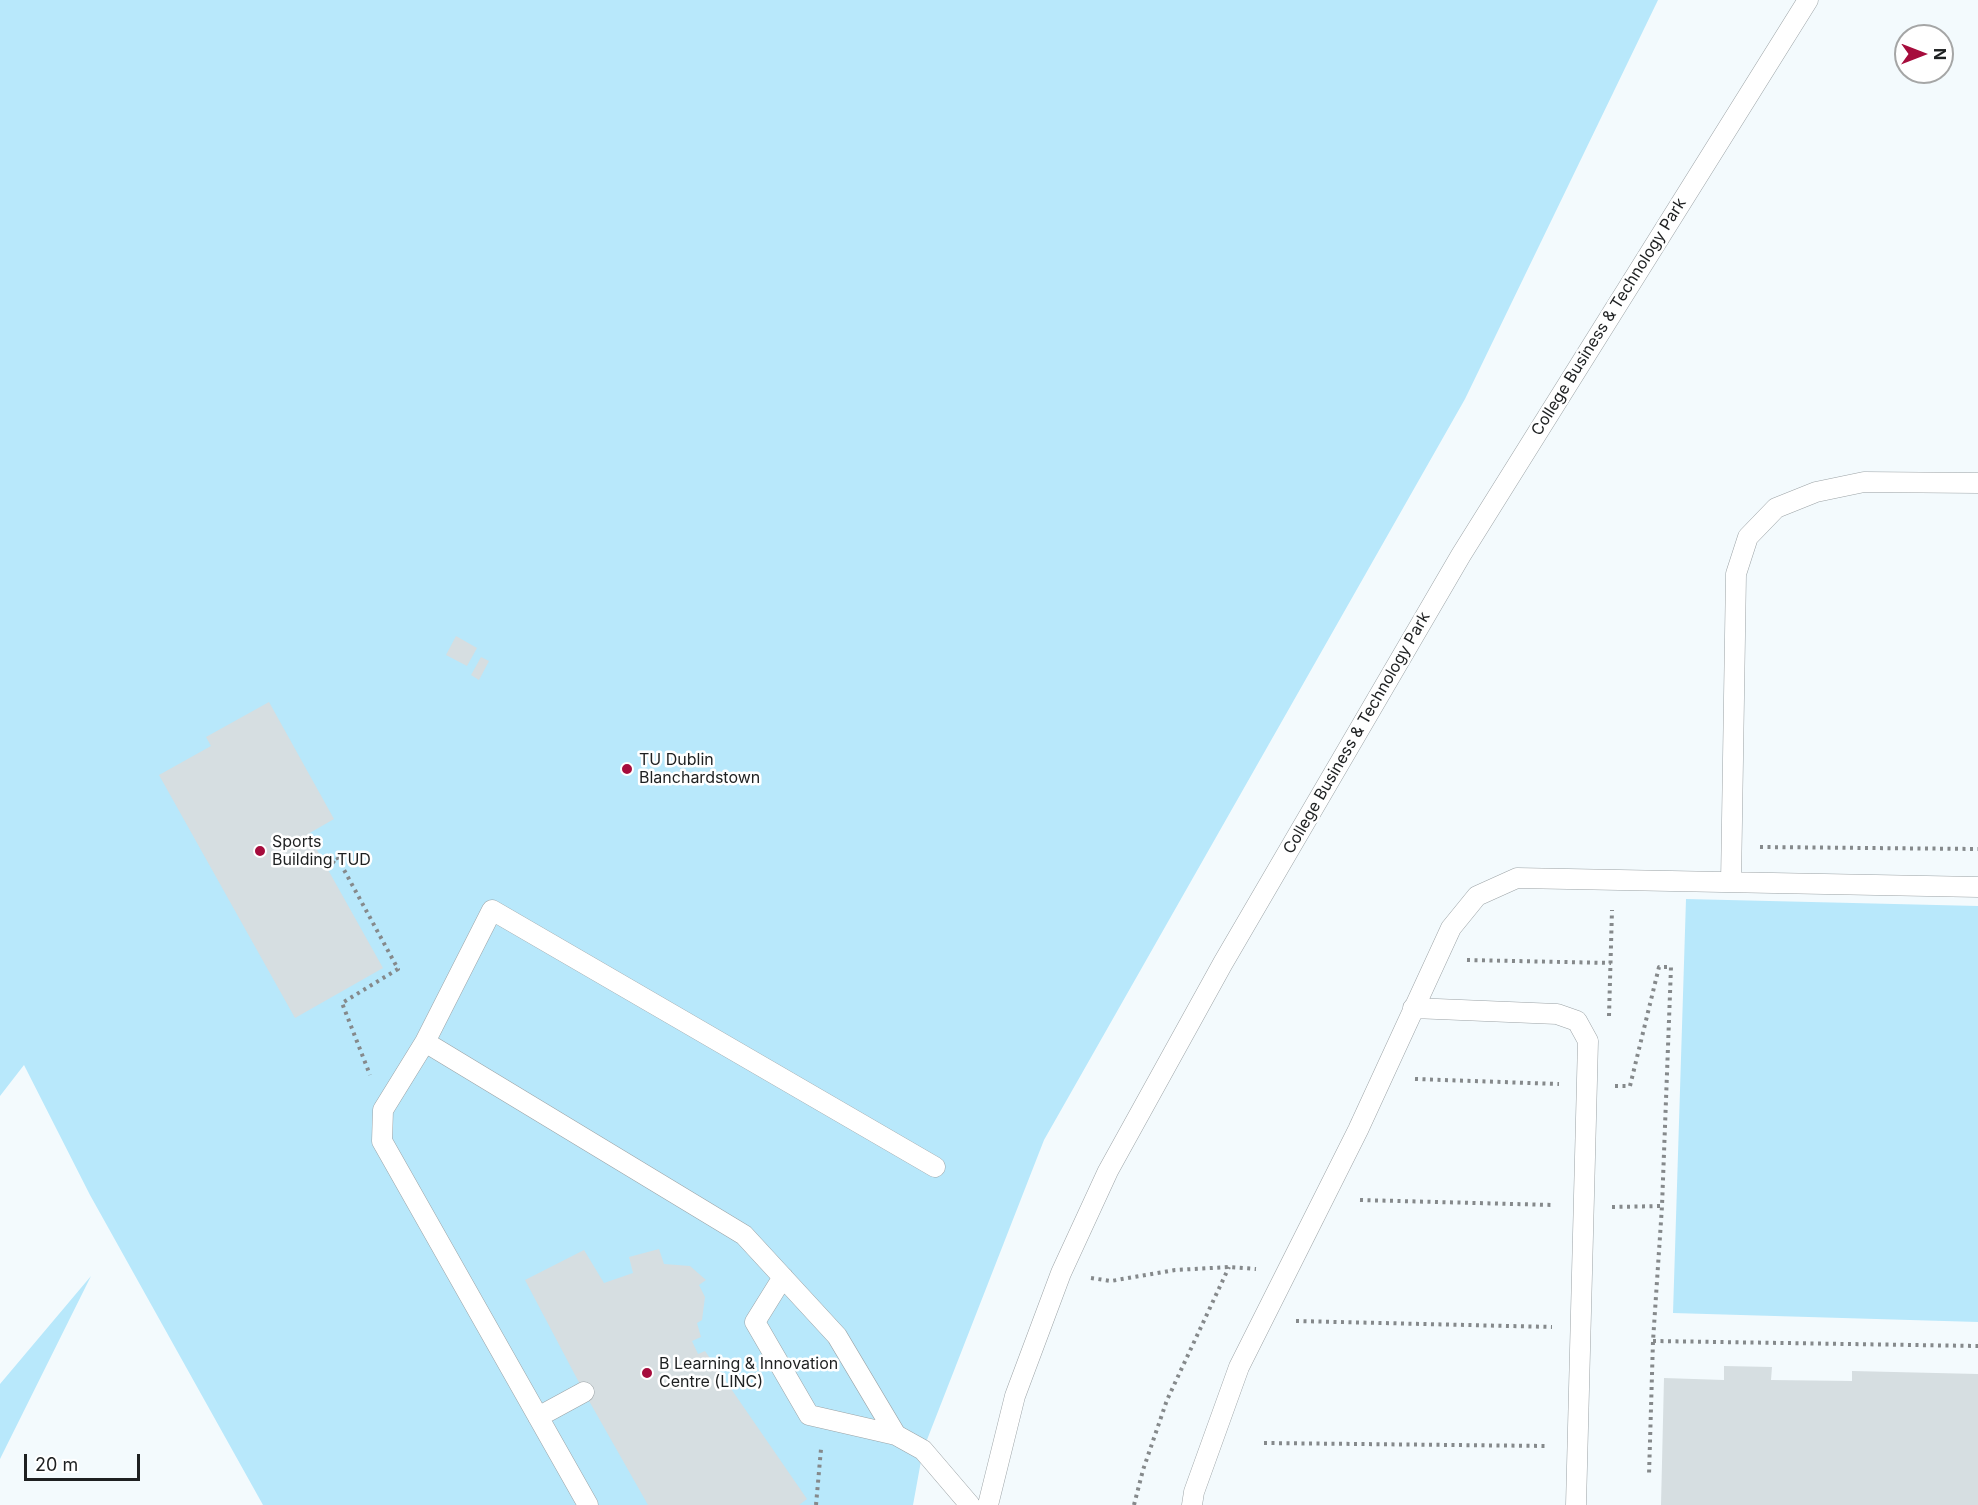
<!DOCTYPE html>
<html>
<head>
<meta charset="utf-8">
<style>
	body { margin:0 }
	#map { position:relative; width:1978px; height:1505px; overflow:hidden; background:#f3fafd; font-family:Inter,sans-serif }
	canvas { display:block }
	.north { position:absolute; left:1894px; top:24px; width:60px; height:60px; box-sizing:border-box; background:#fff; border:2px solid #a5a6a6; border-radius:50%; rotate:90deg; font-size:16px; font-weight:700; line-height:24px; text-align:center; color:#1e2021 }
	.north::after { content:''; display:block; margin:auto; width:21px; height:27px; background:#a60c3c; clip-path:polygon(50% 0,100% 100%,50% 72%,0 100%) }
	.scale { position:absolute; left:24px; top:1454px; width:116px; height:27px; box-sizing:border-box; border:3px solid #1e2021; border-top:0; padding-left:8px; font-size:18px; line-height:21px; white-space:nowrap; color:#1e2021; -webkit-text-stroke:4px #fff; paint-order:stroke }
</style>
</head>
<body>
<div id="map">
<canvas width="1978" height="1505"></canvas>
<div class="north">N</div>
<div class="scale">20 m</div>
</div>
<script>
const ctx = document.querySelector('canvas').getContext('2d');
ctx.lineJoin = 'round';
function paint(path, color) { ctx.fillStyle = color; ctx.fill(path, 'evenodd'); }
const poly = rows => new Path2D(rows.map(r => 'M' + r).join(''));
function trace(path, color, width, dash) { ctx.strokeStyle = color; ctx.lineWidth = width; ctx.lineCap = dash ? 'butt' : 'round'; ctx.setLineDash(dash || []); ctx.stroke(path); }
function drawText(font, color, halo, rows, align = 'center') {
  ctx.font = font + ' Inter,sans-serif'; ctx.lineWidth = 5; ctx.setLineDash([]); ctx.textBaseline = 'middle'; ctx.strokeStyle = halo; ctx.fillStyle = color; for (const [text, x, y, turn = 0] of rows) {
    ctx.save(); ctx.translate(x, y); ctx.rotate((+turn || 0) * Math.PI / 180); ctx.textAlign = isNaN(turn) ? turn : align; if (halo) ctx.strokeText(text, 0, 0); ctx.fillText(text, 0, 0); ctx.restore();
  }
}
paint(poly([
	[0,0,1658,0,1465,399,1044,1140,923,1450,913,1505,263,1505,90,1195,24,1065,0,1096],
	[1686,899,1978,906,1978,1322,1673,1313],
	[91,1276,0,1459,0,1384]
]), '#b8e8fb');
paint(poly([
	[456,636,477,648,467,666,446,655],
	[481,657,489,661,479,680,471,675],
	[269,702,334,819,308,834,383,968,295,1018,159,775,211,746,206,737],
	[659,1249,664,1264,690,1266,706,1280,699,1285,705,1297,702,1320,697,1323,701,1337,692,1341,698,1354,705,1351,807,1499,799,1505,648,1505,584,1392,525,1280,584,1250,604,1283,633,1273,629,1257],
	[1724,1366,1772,1367,1771,1380,1852,1381,1852,1371,1978,1374,1978,1505,1661,1505,1664,1378,1724,1380]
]), '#d6dee1');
const lane = poly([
	[1731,882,1736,574,1748,537,1776,508,1816,492,1864,482,1978,483],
	[1413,1008,1557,1014,1577,1021,1588,1041,1576,1505],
	[425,1042,492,910,935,1167],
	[783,1277,755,1322,809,1415,896,1435],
	[538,1417,584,1392],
	[588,1505,382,1141,383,1110,425,1042,744,1235,837,1336,896,1435,923,1450,970,1505],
	[988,1505,1015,1396,1061,1273,1108,1171,1223,963,1461,555,1808,0],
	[1192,1505,1194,1492,1239,1367,1358,1130,1451,928,1477,896,1517,878,1978,887]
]);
trace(lane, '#9ca3a6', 21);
trace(poly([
	[1760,847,1978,849],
	[328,869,337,857,398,969,342,1003,370,1075],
	[1467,960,1611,963],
	[1609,1016,1612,910],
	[1415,1079,1559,1084],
	[1615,1086,1630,1086,1659,967,1671,967,1662,1206,1653,1341,1649,1475],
	[1360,1200,1553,1205],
	[1612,1207,1662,1206],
	[1091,1278,1111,1281,1175,1270,1229,1267,1256,1269],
	[1296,1321,1552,1327],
	[1653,1341,1978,1346],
	[1264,1443,1548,1446],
	[816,1505,821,1449],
	[1134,1505,1143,1470,1167,1400,1229,1267]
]), '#85898b', 4, [3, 4.5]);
trace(lane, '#fff', 20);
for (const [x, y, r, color] of [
	[627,769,6,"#a60c3c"],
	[260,851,6,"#a60c3c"],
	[647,1373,6,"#a60c3c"]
]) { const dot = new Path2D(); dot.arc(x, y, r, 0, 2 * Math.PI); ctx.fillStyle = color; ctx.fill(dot); trace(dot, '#fff', 2); }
drawText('16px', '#1e2021', '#fff', [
	["College Business & Technology Park",1609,317,-58],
	["College Business & Technology Park",1357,733,-60]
]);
drawText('16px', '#1e2021', '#fff', [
	["TU Dublin",639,760],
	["Blanchardstown",639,778],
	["Sports",272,842],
	["Building TUD",272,860],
	["B Learning & Innovation",659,1364],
	["Centre (LINC)",659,1382]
], 'left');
</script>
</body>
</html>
